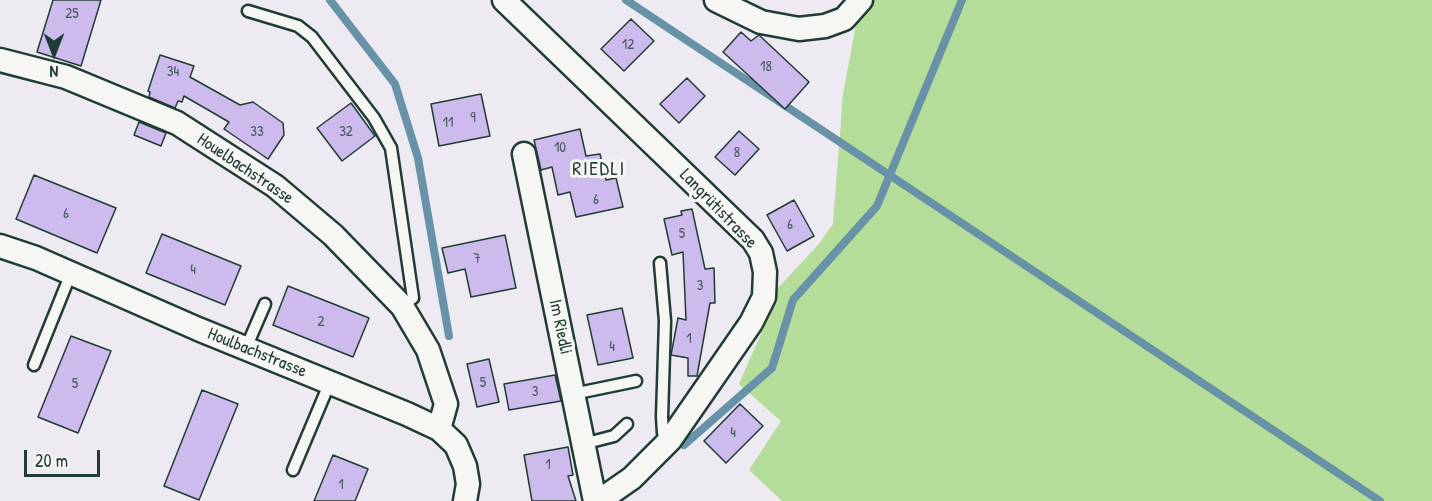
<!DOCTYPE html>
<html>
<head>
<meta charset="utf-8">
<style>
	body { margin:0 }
	#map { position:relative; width:1432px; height:501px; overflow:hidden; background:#eeeaf1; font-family:"Patrick Hand",sans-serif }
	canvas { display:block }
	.north { position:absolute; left:24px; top:24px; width:60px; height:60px; -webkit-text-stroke:4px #f6f6f2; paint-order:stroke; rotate:180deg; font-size:16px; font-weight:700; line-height:24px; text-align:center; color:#1f3d34 }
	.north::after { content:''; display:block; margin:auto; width:21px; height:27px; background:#1f3d34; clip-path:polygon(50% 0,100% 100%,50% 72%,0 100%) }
	.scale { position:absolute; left:24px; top:450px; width:76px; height:27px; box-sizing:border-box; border:3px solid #1f3d34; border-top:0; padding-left:8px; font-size:18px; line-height:21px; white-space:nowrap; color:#1f3d34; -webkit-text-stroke:4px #f6f6f2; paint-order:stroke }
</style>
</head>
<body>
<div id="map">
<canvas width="1432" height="501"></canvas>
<div class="north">N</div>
<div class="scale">20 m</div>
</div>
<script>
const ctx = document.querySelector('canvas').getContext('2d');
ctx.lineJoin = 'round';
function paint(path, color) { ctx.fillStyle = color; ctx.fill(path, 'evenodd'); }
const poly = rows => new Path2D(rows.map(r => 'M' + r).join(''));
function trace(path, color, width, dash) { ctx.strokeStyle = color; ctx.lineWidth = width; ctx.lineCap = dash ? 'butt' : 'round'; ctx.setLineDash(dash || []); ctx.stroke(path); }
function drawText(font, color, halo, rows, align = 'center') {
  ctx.font = font + ' "Patrick Hand",sans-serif'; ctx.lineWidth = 6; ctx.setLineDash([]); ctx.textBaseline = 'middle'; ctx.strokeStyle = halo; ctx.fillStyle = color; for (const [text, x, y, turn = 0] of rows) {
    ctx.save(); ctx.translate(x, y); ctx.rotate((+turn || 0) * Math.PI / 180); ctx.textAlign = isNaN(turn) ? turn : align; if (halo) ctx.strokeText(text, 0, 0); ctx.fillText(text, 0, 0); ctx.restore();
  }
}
paint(poly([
	[872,0,1432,0,1432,501,782,501,749,470,781,421,739,384,763,329,777,289,818,245,833,224,843,94,857,19]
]), '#b4dd9a');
trace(poly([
	[330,0,395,84,418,158,449,336],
	[626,0,1380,501],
	[684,445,772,368,793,300,877,206,962,0]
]), '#6792a7', 8);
const building = poly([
	[53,0,101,0,81,66,37,52,53,0],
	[631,19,654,41,624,71,601,49,631,19],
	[741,32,751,41,759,35,809,82,785,109,723,52,741,32],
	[160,55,194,66,190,77,240,105,253,102,283,123,284,135,268,159,224,129,229,122,184,96,182,102,178,101,175,108,149,97,150,92,148,91,160,55],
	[687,78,705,96,679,123,660,104,687,78],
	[481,94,490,136,439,146,431,104,481,94],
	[351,103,375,136,342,161,317,128,351,103],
	[139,122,166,133,161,146,134,135,139,122],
	[580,129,586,156,600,154,606,180,616,178,623,207,576,217,570,192,558,195,552,167,541,170,534,140,580,129],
	[739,131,759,149,735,175,715,157,739,131],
	[34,175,116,208,97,253,16,219,34,175],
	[794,200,814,236,787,251,767,215,794,200],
	[692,209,705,269,714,268,715,303,710,303,697,376,688,376,688,358,671,355,678,318,686,320,683,252,672,255,664,219,682,215,681,211,692,209],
	[162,234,241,266,225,305,146,273,162,234],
	[505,235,516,288,471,297,465,269,448,273,442,248,505,235],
	[288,286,369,318,353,357,273,325,288,286],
	[622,308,633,358,598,365,587,315,622,308],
	[71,336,111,351,78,433,38,417,71,336],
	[489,359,499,402,477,407,467,364,489,359],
	[555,375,561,401,509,410,504,384,555,375],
	[202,390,238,404,199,500,164,486,202,390],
	[740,404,763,426,726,463,704,441,740,404],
	[568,447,573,475,568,476,576,501,532,501,524,455,568,447],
	[333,455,368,469,355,501,314,501,333,455]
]);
paint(building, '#ccbbec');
trace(building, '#1f3d34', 1.5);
const lane = poly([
	[248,11,298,26,312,37,374,118,391,148,413,298,402,306],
	[660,263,665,321,662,417,663,433,670,440],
	[246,348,265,304],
	[34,365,71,273],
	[573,394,636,381],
	[583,444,614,436,627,424],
	[293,470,330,382]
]);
const street = poly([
	[504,0,753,240,761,253,765,272,764,297,751,323,670,440,632,478,599,501],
	[716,0,761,22,799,29,825,26,844,19,861,0],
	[0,60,66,77,177,123,275,186,333,235,402,306,428,350,446,404,439,429],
	[524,154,595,501],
	[0,246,36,258,198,329,407,414,439,429,456,445,465,466,468,484,465,501]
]);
trace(lane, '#1f3d34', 15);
trace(street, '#1f3d34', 27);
trace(lane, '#f6f6f2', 10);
trace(street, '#f6f6f2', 22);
drawText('15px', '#4a5c62', null, [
	["25",72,14],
	["12",628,45],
	["18",766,67],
	["34",173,72],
	["9",473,118],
	["11",448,123],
	["33",257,132],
	["32",346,132],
	["10",560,148],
	["8",737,153],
	["6",596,200],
	["6",66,214],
	["6",790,225],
	["5",682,234],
	["7",477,259],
	["4",193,270],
	["3",700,286],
	["2",321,322],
	["1",689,339],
	["4",612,347],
	["5",483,383],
	["5",75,384],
	["3",535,392],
	["4",733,433],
	["1",548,465],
	["1",341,485]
]);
drawText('18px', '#1f3d34', '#f6f6f2', [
	["Houelbachstrasse",245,169,34],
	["Langrütistrasse",718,209,46],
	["Im Riedli",560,327,78],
	["Houlbachstrasse",257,353,22]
]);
ctx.letterSpacing = '1.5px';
drawText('20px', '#1f3d34', '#f6f6f2', [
	["RIEDLI",599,170]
]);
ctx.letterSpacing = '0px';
</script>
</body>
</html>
